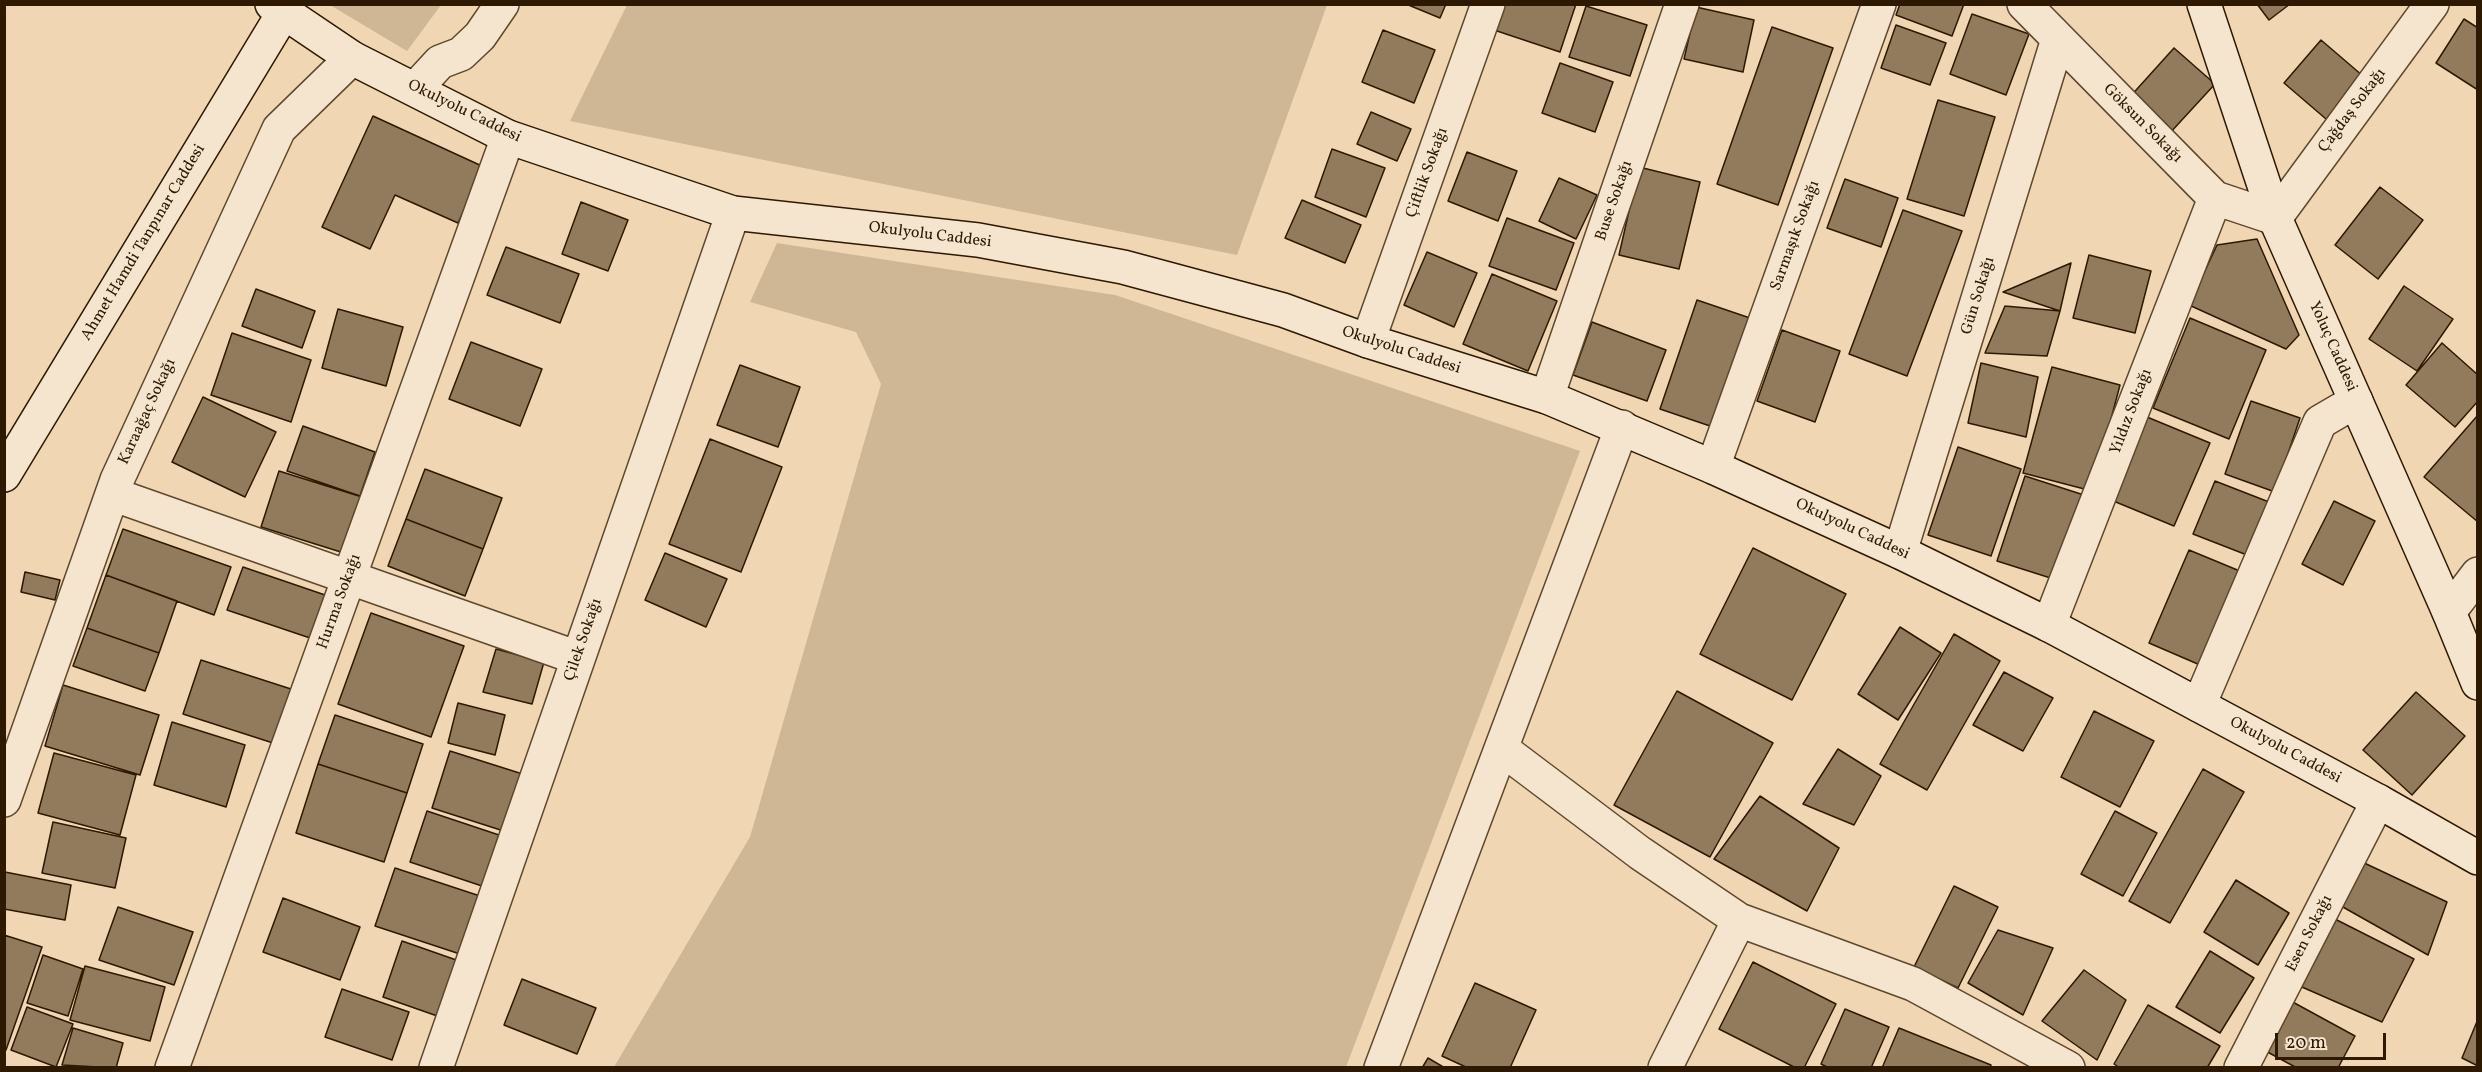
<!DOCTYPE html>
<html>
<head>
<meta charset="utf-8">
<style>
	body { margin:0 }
	#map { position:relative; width:2482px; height:1072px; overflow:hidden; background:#f0d6b3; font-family:Vollkorn,serif }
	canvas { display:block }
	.frame { position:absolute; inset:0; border:6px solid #2d1900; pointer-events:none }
	.scale { position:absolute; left:2275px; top:1033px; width:111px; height:27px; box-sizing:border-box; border:3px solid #2d1900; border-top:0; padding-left:8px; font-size:18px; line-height:21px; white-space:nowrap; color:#2d1900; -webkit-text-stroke:4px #f5e4ce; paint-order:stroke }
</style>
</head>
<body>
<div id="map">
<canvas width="2482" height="1072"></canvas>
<div class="frame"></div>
<div class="scale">20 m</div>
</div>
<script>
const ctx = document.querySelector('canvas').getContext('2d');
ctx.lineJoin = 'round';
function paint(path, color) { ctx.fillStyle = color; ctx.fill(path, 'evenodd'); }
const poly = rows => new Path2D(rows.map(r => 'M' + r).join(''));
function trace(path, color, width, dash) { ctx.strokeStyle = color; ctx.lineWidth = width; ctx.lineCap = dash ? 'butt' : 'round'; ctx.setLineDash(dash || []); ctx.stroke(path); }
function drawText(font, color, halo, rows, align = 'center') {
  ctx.font = font + ' Vollkorn,serif'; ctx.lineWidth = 5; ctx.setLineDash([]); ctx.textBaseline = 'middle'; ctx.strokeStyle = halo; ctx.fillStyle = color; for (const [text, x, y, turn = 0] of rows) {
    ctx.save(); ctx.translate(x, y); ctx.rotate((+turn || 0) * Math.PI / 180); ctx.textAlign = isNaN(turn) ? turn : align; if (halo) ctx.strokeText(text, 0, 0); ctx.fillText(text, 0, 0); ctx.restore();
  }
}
paint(poly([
	[330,5,441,5,407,51],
	[627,5,627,4,1327,5,1237,255,570,121],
	[777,243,1115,295,1580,451,1346,1067,614,1067,750,837,881,384,856,332,750,302]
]), '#cfb695');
const building = poly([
	[1406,4,1446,4,1440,18,1406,4],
	[1499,4,1576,4,1560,52,1491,29,1499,4],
	[1900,4,1964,4,1952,36,1896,15,1900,4],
	[2257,4,2290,4,2269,20,2257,4],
	[1586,6,1647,25,1630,76,1569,57,1586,6],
	[1696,7,1754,20,1743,72,1684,59,1696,7],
	[1972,14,2029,34,2006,95,1950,74,1972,14],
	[2464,19,2478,28,2478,90,2436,63,2464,19],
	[1896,25,1946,43,1930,85,1881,68,1896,25],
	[1772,27,1833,48,1778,205,1717,184,1772,27],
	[1383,30,1435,50,1414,103,1362,82,1383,30],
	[2321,40,2370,82,2333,125,2284,83,2321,40],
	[2174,48,2215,84,2169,134,2128,99,2174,48],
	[1560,63,1613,82,1595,132,1542,113,1560,63],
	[1938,100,1995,117,1964,216,1907,199,1938,100],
	[1371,112,1411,129,1397,161,1357,144,1371,112],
	[373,116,484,167,458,223,395,195,370,249,322,227,373,116],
	[1332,149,1385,168,1366,217,1315,197,1332,149],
	[1467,152,1517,171,1498,221,1448,201,1467,152],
	[1639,167,1700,182,1679,269,1619,255,1639,167],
	[1559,178,1597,195,1576,239,1539,221,1559,178],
	[1845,179,1898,198,1881,247,1827,228,1845,179],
	[2380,187,2423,220,2378,279,2335,245,2380,187],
	[1302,200,1361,225,1345,263,1285,238,1302,200],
	[581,202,628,220,608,271,562,254,581,202],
	[1903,210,1962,231,1907,376,1849,354,1903,210],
	[1507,218,1574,243,1556,290,1489,266,1507,218],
	[2257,239,2299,335,2286,349,2189,305,2217,245,2257,239],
	[506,247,579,274,560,323,487,295,506,247],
	[1427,252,1477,273,1454,327,1404,305,1427,252],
	[2089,255,2151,271,2135,333,2073,318,2089,255],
	[2071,263,2060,311,2003,292,2071,263],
	[1492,274,1557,301,1528,371,1463,344,1492,274],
	[2404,286,2453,319,2417,371,2369,339,2404,286],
	[256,289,315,311,302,348,242,326,256,289],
	[1697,300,1750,318,1713,427,1660,409,1697,300],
	[2005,306,2060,311,2047,356,1985,353,2005,306],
	[338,309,403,327,386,386,322,368,338,309],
	[2190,318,2266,350,2229,439,2153,408,2190,318],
	[1592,322,1666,350,1647,401,1573,375,1592,322],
	[1782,330,1840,351,1815,422,1757,401,1782,330],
	[232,333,311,360,291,422,211,395,232,333],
	[471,342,542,369,520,426,449,399,471,342],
	[2442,343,2478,375,2478,401,2455,427,2406,385,2442,343],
	[1981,363,2038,377,2026,437,1968,423,1981,363],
	[740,365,800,387,778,447,717,425,740,365],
	[2052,367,2120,385,2092,491,2023,473,2052,367],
	[203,397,276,432,245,497,172,462,203,397],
	[2251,401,2300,418,2275,492,2225,474,2251,401],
	[2478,415,2478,522,2424,477,2478,415],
	[2147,417,2210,443,2174,526,2111,500,2147,417],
	[303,426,375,452,360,496,287,471,303,426],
	[710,439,782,467,741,572,669,544,710,439],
	[1958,447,2021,469,1991,556,1928,535,1958,447],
	[425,469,502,498,483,549,406,519,425,469],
	[279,471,362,497,344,553,261,527,279,471],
	[2025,476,2087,496,2060,581,1997,561,2025,476],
	[2215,481,2269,502,2247,555,2193,534,2215,481],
	[2334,501,2375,521,2343,585,2302,564,2334,501],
	[406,519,483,549,465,596,388,566,406,519],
	[123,529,231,567,214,615,106,575,123,529],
	[1753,548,1846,594,1792,700,1700,654,1753,548],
	[2189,550,2247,574,2207,668,2149,643,2189,550],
	[665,553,727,579,706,627,645,600,665,553],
	[243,567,328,596,313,639,227,610,243,567],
	[25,572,60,580,55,600,21,592,25,572],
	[106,575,177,601,159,653,87,628,106,575],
	[371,613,464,646,431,737,338,704,371,613],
	[1900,627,1941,653,1898,720,1858,694,1900,627],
	[87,628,159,653,145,691,73,666,87,628],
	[1954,634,2000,661,1927,790,1880,764,1954,634],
	[496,649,544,662,532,704,483,692,496,649],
	[201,660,291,689,273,743,183,714,201,660],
	[2004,672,2053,698,2023,751,1973,725,2004,672],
	[63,685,159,715,140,775,45,746,63,685],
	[1677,691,1773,743,1710,857,1614,805,1677,691],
	[2416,692,2465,736,2412,795,2363,750,2416,692],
	[458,703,505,715,495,755,448,743,458,703],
	[2094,711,2154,741,2120,807,2061,777,2094,711],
	[335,715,423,744,407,793,318,764,335,715],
	[172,722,245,745,226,807,154,785,172,722],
	[1838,749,1881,776,1854,825,1803,804,1838,749],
	[450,751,532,777,513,834,432,808,450,751],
	[54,753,136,775,120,835,38,813,54,753],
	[318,764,407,793,384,862,296,833,318,764],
	[2203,769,2244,792,2170,923,2129,901,2203,769],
	[1760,796,1839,848,1807,911,1714,859,1760,796],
	[427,811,499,835,482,886,410,862,427,811],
	[2115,811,2157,833,2123,896,2081,874,2115,811],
	[53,822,126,838,115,888,42,873,53,822],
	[2360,861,2447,902,2428,955,2334,902,2360,861],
	[395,868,483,897,463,955,375,926,395,868],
	[5,872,71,885,65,920,4,909,5,872],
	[2236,880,2289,913,2258,965,2204,932,2236,880],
	[1954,886,1998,907,1958,988,1914,967,1954,886],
	[283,898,360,927,340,980,263,952,283,898],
	[118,907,193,932,174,985,99,960,118,907],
	[2327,915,2414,959,2382,1022,2295,984,2327,915],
	[1998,930,2053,948,2023,1015,1968,983,1998,930],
	[4,935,42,947,6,1050,4,1049,4,935],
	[402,941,462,962,443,1018,383,997,402,941],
	[2210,951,2254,978,2220,1033,2176,1007,2210,951],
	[43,955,83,969,68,1016,27,1003,43,955],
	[1753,962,1836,1004,1804,1068,1796,1068,1719,1029,1753,962],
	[85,966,165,987,150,1041,70,1020,85,966],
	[2084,970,2126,1000,2097,1060,2042,1021,2084,970],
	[522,979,596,1008,577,1054,504,1025,522,979],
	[1475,983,1536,1010,1510,1068,1468,1068,1442,1056,1475,983],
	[342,989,409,1012,392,1060,325,1037,342,989],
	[2289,1000,2355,1036,2338,1068,2297,1068,2262,1049,2289,1000],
	[2148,1005,2220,1046,2207,1068,2120,1068,2114,1064,2148,1005],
	[27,1007,73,1024,56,1067,11,1050,27,1007],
	[1845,1009,1889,1027,1871,1068,1829,1068,1821,1064,1845,1009],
	[2478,1019,2478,1066,2462,1058,2478,1019],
	[73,1028,123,1043,116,1068,62,1065,73,1028],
	[1899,1028,1991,1065,1990,1068,1882,1068,1899,1028],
	[1428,1058,1445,1068,1422,1068,1428,1058]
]);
paint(building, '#927b5d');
trace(building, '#2d1900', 1.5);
const street = poly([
	[2024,4,2215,198,2275,218,2432,4],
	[416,88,440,62,461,54,480,36,502,4],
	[1368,341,1488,4],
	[1547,397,1682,4],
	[1713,467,1879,4],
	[112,494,578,658],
	[1900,552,2058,39],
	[2449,612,2478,574],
	[2049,625,2215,198],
	[2199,705,2320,422,2356,401],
	[1502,749,1640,853,1739,920,1913,984,2068,1068],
	[4,800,117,480,279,129,352,58],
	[172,1068,508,137],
	[436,1068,733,213],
	[1381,1068,1622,427],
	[1665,1068,1739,920],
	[2241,1068,2378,801]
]);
const secondary = poly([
	[272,4,352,58,508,137,733,213,978,240,1123,267,1283,310,1368,341,1547,397,1713,467,1900,552,2049,625,2378,801,2478,858],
	[2204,4,2275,218,2449,612,2478,683],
	[4,475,284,12]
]);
trace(street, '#5e482d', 36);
trace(secondary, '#2d1900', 36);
trace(street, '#f5e4ce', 33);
trace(secondary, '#f5e4ce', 33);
drawText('16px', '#2d1900', '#f5e4ce', [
	["Çağdaş Sokağı",2353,111,-53],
	["Okulyolu Caddesi",464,112,26],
	["Göksun Sokağı",2142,124,45],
	["Çiftlik Sokağı",1428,173,-70],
	["Buse Sokağı",1615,201,-71],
	["Okulyolu Caddesi",930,236,7],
	["Sarmaşık Sokağı",1796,236,-70],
	["Ahmet Hamdi Tanpınar Caddesi",144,243,-59],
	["Gün Sokağı",1979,296,-73],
	["Yoluç Caddesi",2332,347,66],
	["Okulyolu Caddesi",1401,351,18],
	["Karaağaç Sokağı",148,412,-65],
	["Yıldız Sokağı",2132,412,-69],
	["Okulyolu Caddesi",1852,530,25],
	["Hurma Sokağı",340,602,-70],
	["Çilek Sokağı",584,640,-71],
	["Okulyolu Caddesi",2285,751,28],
	["Esen Sokağı",2310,934,-63]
]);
</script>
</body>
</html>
